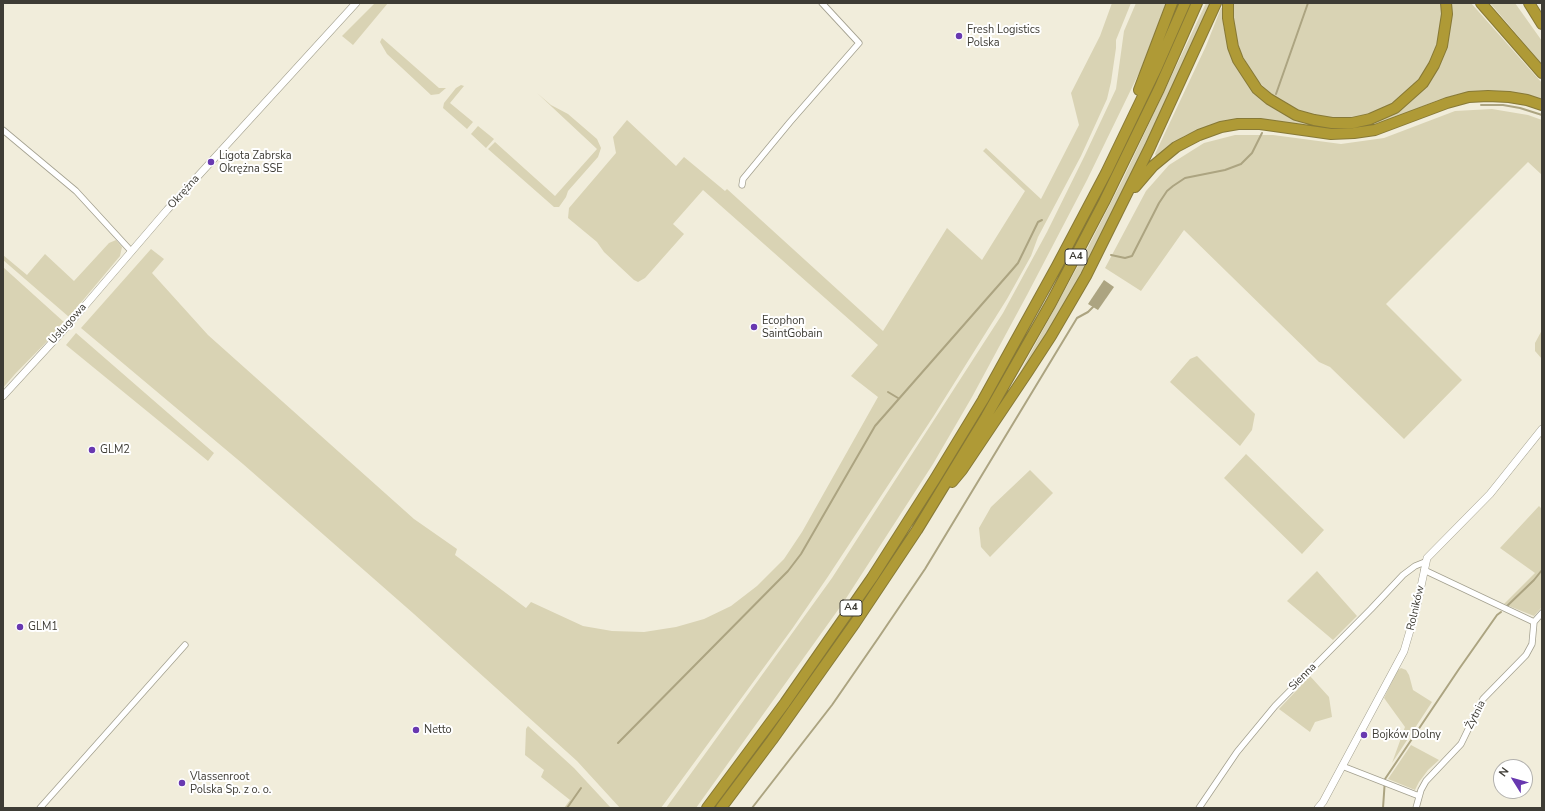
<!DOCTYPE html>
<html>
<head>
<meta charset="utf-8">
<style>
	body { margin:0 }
	#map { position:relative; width:1545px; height:811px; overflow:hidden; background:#f1eddb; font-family:"Nunito Sans",sans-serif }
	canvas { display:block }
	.frame { position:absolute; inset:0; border:4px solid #3e3c35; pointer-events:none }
	.north { position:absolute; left:1493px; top:759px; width:40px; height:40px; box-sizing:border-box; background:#fff; border:1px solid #b2b1ae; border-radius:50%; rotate:307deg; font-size:11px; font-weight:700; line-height:16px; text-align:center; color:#3e3c35 }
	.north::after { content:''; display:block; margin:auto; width:14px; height:18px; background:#6838b0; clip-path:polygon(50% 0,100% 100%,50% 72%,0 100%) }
</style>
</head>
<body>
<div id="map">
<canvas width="1545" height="811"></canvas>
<div class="frame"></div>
<div class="north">N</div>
</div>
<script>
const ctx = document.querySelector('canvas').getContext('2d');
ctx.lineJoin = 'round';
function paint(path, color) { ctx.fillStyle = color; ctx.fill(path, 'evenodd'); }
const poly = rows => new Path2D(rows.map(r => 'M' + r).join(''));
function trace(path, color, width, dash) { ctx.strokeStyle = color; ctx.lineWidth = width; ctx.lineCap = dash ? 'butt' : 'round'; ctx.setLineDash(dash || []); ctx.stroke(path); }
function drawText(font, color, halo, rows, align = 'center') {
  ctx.font = font + ' "Nunito Sans",sans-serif'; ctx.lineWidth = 4; ctx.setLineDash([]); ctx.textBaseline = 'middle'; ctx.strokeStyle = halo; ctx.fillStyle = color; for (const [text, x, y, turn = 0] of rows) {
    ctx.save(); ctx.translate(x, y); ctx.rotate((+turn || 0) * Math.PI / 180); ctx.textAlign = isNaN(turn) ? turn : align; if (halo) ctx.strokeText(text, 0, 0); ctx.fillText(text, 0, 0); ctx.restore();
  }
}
paint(poly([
	[375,3,388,3,353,45,342,36],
	[1112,3,1131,3,1116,40,1116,48,1111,82,1107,99,1081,156,1038,237,1031,256,1007,299,933,417,827,578,792,629,661,808,620,808,577,761,414,614,243,464,81,328,151,249,164,259,152,273,208,335,414,519,457,549,455,555,526,608,531,602,583,626,612,631,644,632,676,627,704,619,731,606,757,586,784,559,802,532,878,397,851,376,878,345,703,190,673,224,684,234,645,278,638,282,634,280,604,252,597,242,568,218,569,208,616,153,613,137,627,120,676,166,684,157,725,191,727,189,883,331,947,228,982,260,1025,191,983,151,986,148,1041,199,1079,125,1071,93,1100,36],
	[1136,3,1166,3,1141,69,1087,180,1027,295,972,397,933,464,843,603,696,808,666,808,832,578,1003,313,1047,232,1085,155,1116,89,1124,31],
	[1206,3,1212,3,1163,113,1109,221,1073,289,1037,351,1013,385,1086,251,1123,179],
	[1233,3,1441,3,1443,16,1439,38,1431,60,1423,74,1410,90,1395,102,1367,115,1349,119,1331,119,1299,112,1277,100,1256,79,1241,53,1235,34,1232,13],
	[1450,3,1471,3,1542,83,1542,100,1531,96,1506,91,1483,91,1459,94,1438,100,1386,121,1354,128,1339,130,1270,120,1239,119,1213,124,1200,129,1184,136,1156,156,1155,154,1206,46,1221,8,1224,8,1223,24,1228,45,1235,63,1247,83,1267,103,1278,111,1290,117,1322,126,1398,110,1416,96,1425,85],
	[1490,3,1515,3,1542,41,1542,64],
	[382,38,439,88,446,88,439,94,431,95,387,54,380,42],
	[461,85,464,86,450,103,473,122,467,129,443,108,444,103,456,88],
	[537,93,551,105,568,114,597,139,601,148,598,157,568,191,566,197,559,207,554,207,488,149,495,142,555,196,597,149],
	[1492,109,1528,115,1542,120,1542,175,1528,162,1386,304,1462,380,1404,439,1330,367,1319,362,1184,230,1141,291,1105,268,1146,191,1169,165,1204,143,1235,135,1273,135,1341,144,1384,138,1455,111],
	[478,126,494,139,486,148,471,134],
	[116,240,122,247,120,256,69,317,3,260,3,255,27,275,45,254,74,281,109,243],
	[3,267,65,323,15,374,3,388],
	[1542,330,1542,359,1535,351,1535,343],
	[76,333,214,453,208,461,66,345],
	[1197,356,1255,414,1252,430,1240,446,1170,382,1190,359],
	[1246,454,1324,530,1302,554,1224,478],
	[1030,470,1053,493,990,557,981,547,979,528,991,507],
	[1539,506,1542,509,1542,607,1534,616,1504,604,1535,573,1500,548],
	[1317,571,1357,616,1333,640,1287,601],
	[1401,668,1406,670,1409,675,1413,690,1432,702,1392,763,1405,727,1384,698,1397,671],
	[1310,676,1329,697,1332,717,1315,722,1310,732,1279,709],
	[528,726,574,768,611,808,564,808,570,800,541,777,544,770,525,755,526,729],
	[1411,745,1439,760,1428,770,1419,782,1415,790,1388,779]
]), '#d9d3b4');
paint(poly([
	[1104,280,1114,287,1098,310,1088,304]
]), '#aca481');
trace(poly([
	[1276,94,1308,3],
	[1481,105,1503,105,1520,108,1542,115],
	[1111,255,1125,258,1132,256,1159,203,1167,191,1173,186,1185,178,1225,170,1241,164,1252,153,1262,133],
	[888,392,898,398],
	[1506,607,1534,580,1542,570],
	[618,743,788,571,801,554,875,426,1012,270,1018,263,1038,222,1042,220],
	[567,808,581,788],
	[752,808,832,705,879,637,925,569,1077,318,1088,312,1093,307],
	[1383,808,1385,779,1459,669,1497,615,1501,612]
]), '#aca481', 2);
const minor = poly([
	[3,130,76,191,131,251],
	[742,185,743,179,790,122,859,43,822,3],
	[1534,622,1542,613],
	[1342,766,1419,796],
	[40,808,185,645],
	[1199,808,1237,752,1275,706,1371,609,1403,575,1415,566,1425,562],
	[1416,808,1421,790,1426,781,1461,744,1483,699,1526,655,1532,644,1534,622,1424,570]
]);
const tertiary = poly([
	[3,396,70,323,167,210,356,3],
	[1318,808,1323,802,1404,651,1416,610,1427,558,1490,494,1542,429]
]);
const motorway = poly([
	[1228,3,1228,18,1233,47,1238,60,1257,89,1269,99,1296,115,1314,120,1332,123,1352,123,1370,119,1395,108,1423,83,1434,65,1442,46,1447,14,1446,3],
	[1481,3,1542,73],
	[1529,3,1542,24],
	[1139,90,1172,3],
	[1135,187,1153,166,1176,147,1199,135,1221,127,1238,124,1260,124,1331,134,1354,133,1375,130,1447,103,1469,97,1488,96,1509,97,1527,100,1542,105],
	[952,482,962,470,1027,373,1051,336,1086,276,1150,147,1216,3],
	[707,808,785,703,872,578,935,479,983,400,1057,266,1106,173,1157,67,1185,3],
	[721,808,772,740,855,623,917,530,986,417,1051,303,1104,202,1159,89,1197,3]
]);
trace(minor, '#a3a08f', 7);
trace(tertiary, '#a3a08f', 8);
trace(motorway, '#877936', 12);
trace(minor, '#fff', 5.5);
trace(tertiary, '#fff', 7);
trace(motorway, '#af9a36', 10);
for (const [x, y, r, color] of [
	[959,36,4,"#6838b0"],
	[211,162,4,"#6838b0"],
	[754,327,4,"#6838b0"],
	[92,450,4,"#6838b0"],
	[20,627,4,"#6838b0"],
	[416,730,4,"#6838b0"],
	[1364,735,4,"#6838b0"],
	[182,783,4,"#6838b0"]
]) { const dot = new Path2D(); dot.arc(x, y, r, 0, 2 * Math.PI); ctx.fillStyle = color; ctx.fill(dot); trace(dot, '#fff', 1.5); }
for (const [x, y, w] of [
	[1076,257,22],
	[851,608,22]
]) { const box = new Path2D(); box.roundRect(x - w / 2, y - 8, w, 16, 3); ctx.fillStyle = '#fff'; ctx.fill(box); trace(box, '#3e3c35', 1); }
drawText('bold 10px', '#3e3c35', null, [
	["A4",1076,257],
	["A4",851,608]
]);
drawText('11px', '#3e3c35', '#fff', [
	["Fresh Logistics",967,30],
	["Polska",967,43],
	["Ligota Zabrska",219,156],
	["Okrężna SSE",219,169],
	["Ecophon",762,321],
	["SaintGobain",762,334],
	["GLM2",100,450],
	["GLM1",28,627],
	["Netto",424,730],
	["Bojków Dolny",1372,735],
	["Vlassenroot",190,777],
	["Polska Sp. z o. o.",190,790]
], 'left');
drawText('11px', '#3e3c35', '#fff', [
	["Okrężna",184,192,-48],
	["Usługowa",68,324,-48],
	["Rolników",1416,608,-77],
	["Sienna",1303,677,-45],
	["Żytnia",1476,715,-63]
]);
</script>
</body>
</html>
